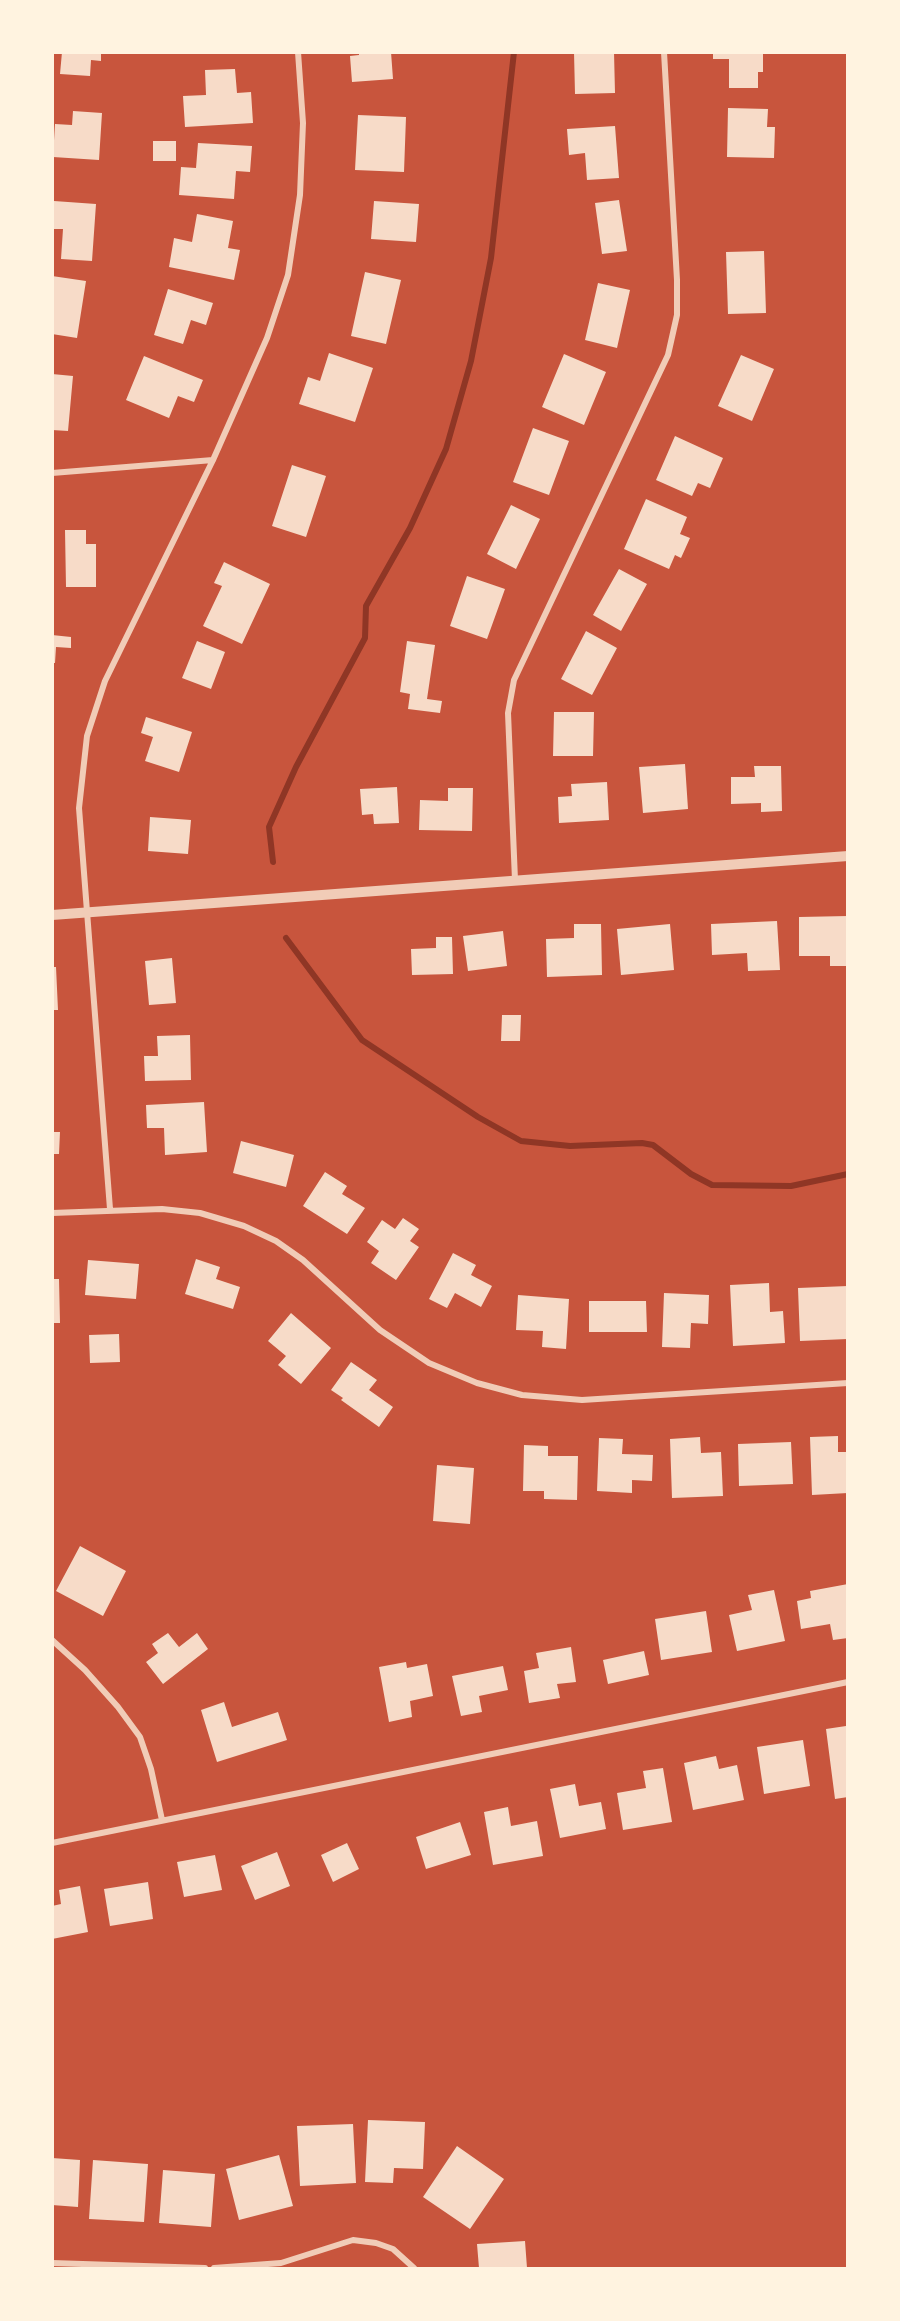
<!DOCTYPE html>
<html>
<head>
<meta charset="utf-8">
<style>
	body { margin:0 }
	#map { position:relative; width:900px; height:2321px; overflow:hidden; background:#c8553d; font-family:"PT Sans Narrow",sans-serif }
	canvas { display:block }
	.frame { position:absolute; inset:0; border:54px solid #fff3e0; pointer-events:none }
</style>
</head>
<body>
<div id="map">
<canvas width="900" height="2321"></canvas>
<div class="frame"></div>
</div>
<script>
const ctx = document.querySelector('canvas').getContext('2d');
ctx.lineJoin = 'round';
const poly = rows => new Path2D(rows.map(r => 'M' + r).join(''));
function trace(path, color, width, dash) { ctx.strokeStyle = color; ctx.lineWidth = width; ctx.lineCap = dash ? 'butt' : 'round'; ctx.setLineDash(dash || []); ctx.stroke(path); }
function paint(path, color) { ctx.fillStyle = color; ctx.fill(path, 'evenodd'); }
trace(poly([
	[273,862,269,827,296,767,365,638,366,606,410,528,446,449,471,361,491,258,514,52],
	[286,938,362,1040,478,1117,521,1141,570,1146,642,1143,653,1145,691,1174,712,1185,791,1186,848,1174]
]), '#8f3625', 6);
paint(poly([
	[62,52,101,52,101,61,91,60,90,76,60,74],
	[359,52,391,52,393,79,352,82,350,56,359,55],
	[574,52,614,52,615,93,575,94],
	[713,52,763,52,763,72,758,72,758,88,729,88,729,59,713,59],
	[235,69,237,93,251,92,253,123,185,127,183,96,206,95,205,70],
	[728,108,768,109,767,127,775,127,774,158,727,157],
	[73,111,102,113,99,160,53,157,55,124,72,125],
	[358,115,406,117,404,172,355,170],
	[615,126,619,178,587,180,585,153,569,155,567,129],
	[153,141,176,141,176,161,153,161],
	[198,143,252,146,250,172,236,171,234,199,179,195,181,167,196,168],
	[619,200,627,251,602,254,595,203],
	[54,201,96,204,92,261,61,259,63,229,52,229],
	[374,201,419,204,416,242,371,239],
	[197,214,233,221,228,248,240,250,234,280,169,267,174,238,192,242],
	[764,251,766,313,728,314,726,252],
	[365,272,401,280,386,344,351,336],
	[52,276,86,281,77,338,52,334],
	[598,283,630,290,617,348,585,340],
	[168,289,213,303,206,325,191,320,183,344,154,335],
	[329,353,373,368,355,422,299,404,308,377,320,381],
	[564,354,606,372,584,425,542,407],
	[741,355,774,369,752,421,718,406],
	[144,356,203,380,194,402,178,396,169,418,126,400],
	[52,374,73,376,68,431,52,430],
	[533,428,569,441,549,495,513,482],
	[675,436,723,458,710,488,698,483,692,496,656,480],
	[292,465,326,476,306,537,272,526],
	[646,499,687,517,680,534,690,538,681,558,675,555,669,569,624,549],
	[511,505,540,519,516,569,487,554],
	[65,530,86,530,86,544,96,544,96,587,66,587],
	[224,562,270,584,242,644,203,626,222,586,214,583],
	[619,569,647,584,621,631,593,615],
	[467,576,505,589,487,639,450,626],
	[586,631,617,648,592,695,561,679],
	[52,635,71,637,71,648,56,647,55,663,52,663],
	[197,641,225,652,211,689,182,678],
	[407,641,435,645,427,699,442,701,440,713,408,709,410,694,400,692],
	[554,712,594,712,593,756,553,756],
	[146,717,192,732,179,772,145,761,153,737,141,733],
	[685,764,688,809,643,813,639,767],
	[754,766,781,766,782,811,761,812,761,803,731,804,731,777,755,777],
	[607,782,609,820,559,823,558,797,572,796,571,784],
	[397,787,399,823,374,824,373,814,362,815,360,789],
	[448,788,473,788,472,831,419,830,420,800,448,801],
	[150,817,191,820,188,854,148,851],
	[848,916,848,966,830,966,830,956,799,956,799,917],
	[777,921,780,970,748,971,747,953,712,955,711,924],
	[574,924,601,924,602,975,547,977,546,939,574,938],
	[670,924,674,970,621,975,617,929],
	[503,931,507,966,468,971,463,936],
	[436,937,452,937,453,974,412,975,411,949,436,948],
	[172,958,176,1003,149,1005,145,961],
	[52,967,56,967,58,1010,52,1010],
	[502,1015,521,1015,520,1041,501,1041],
	[190,1035,191,1080,145,1081,144,1056,158,1056,157,1036],
	[204,1102,207,1152,165,1155,164,1128,147,1128,146,1105],
	[52,1132,60,1132,59,1154,52,1154],
	[241,1141,294,1155,286,1187,233,1173],
	[325,1172,347,1186,342,1194,365,1208,347,1234,303,1206],
	[403,1218,419,1229,410,1241,419,1247,396,1280,371,1263,379,1251,367,1242,382,1220,395,1229],
	[453,1253,476,1265,471,1275,492,1286,481,1307,455,1293,447,1308,429,1299],
	[196,1259,220,1267,216,1279,240,1287,233,1309,185,1294],
	[88,1260,139,1264,136,1299,85,1295],
	[52,1279,59,1279,60,1323,52,1323],
	[769,1283,770,1312,783,1311,785,1343,733,1346,730,1285],
	[848,1286,848,1339,800,1341,798,1288],
	[664,1293,709,1295,708,1324,691,1323,690,1348,662,1347],
	[518,1295,569,1299,566,1349,542,1347,543,1331,516,1330],
	[589,1301,646,1301,647,1332,589,1332],
	[291,1313,331,1348,301,1384,278,1365,286,1356,268,1341],
	[119,1334,120,1362,90,1363,89,1335],
	[351,1362,377,1380,369,1390,393,1407,379,1427,341,1400,343,1398,331,1390],
	[838,1436,838,1452,848,1452,848,1493,812,1495,810,1437],
	[700,1437,701,1453,721,1452,723,1496,672,1498,670,1439],
	[599,1438,623,1439,622,1454,653,1455,652,1481,632,1480,632,1493,597,1491],
	[791,1442,793,1484,739,1486,738,1444],
	[524,1445,548,1446,548,1456,578,1456,577,1500,544,1499,544,1491,523,1491],
	[437,1465,474,1468,470,1524,433,1521],
	[80,1546,126,1571,103,1616,56,1591],
	[848,1584,848,1638,833,1640,830,1624,801,1629,797,1601,811,1598,810,1591],
	[774,1590,785,1641,737,1651,729,1615,752,1610,748,1595],
	[706,1611,712,1652,661,1660,655,1619],
	[168,1633,179,1647,197,1633,208,1649,163,1684,146,1662,158,1653,152,1644],
	[571,1647,576,1682,557,1684,560,1698,529,1703,524,1671,539,1668,536,1653],
	[644,1651,649,1675,608,1684,603,1660],
	[406,1662,407,1668,427,1664,433,1696,410,1701,412,1717,389,1722,379,1667],
	[503,1666,508,1690,479,1696,482,1712,461,1716,452,1676],
	[224,1702,232,1727,278,1712,287,1740,217,1762,201,1710],
	[846,1726,848,1797,835,1799,826,1729],
	[803,1740,810,1786,764,1794,757,1747],
	[716,1756,719,1769,737,1765,744,1800,693,1810,684,1763],
	[663,1768,672,1822,623,1830,617,1793,646,1788,643,1771],
	[575,1784,579,1806,601,1802,606,1829,560,1838,550,1789],
	[508,1807,511,1826,537,1821,543,1856,493,1865,484,1812],
	[460,1822,471,1855,426,1869,416,1837],
	[347,1843,359,1869,333,1882,321,1855],
	[277,1852,290,1886,255,1900,241,1866],
	[215,1855,222,1890,184,1897,177,1862],
	[148,1882,153,1919,110,1926,104,1889],
	[80,1886,88,1932,52,1939,52,1906,61,1904,59,1890],
	[368,2120,425,2122,423,2169,394,2168,393,2183,365,2182],
	[353,2124,356,2183,300,2186,297,2126],
	[457,2146,504,2179,470,2229,423,2197],
	[279,2155,293,2206,239,2220,226,2169],
	[52,2158,80,2160,78,2207,52,2205],
	[93,2160,148,2164,144,2222,89,2219],
	[163,2170,215,2174,211,2227,159,2223],
	[525,2241,527,2268,479,2268,477,2244]
]), '#f7dbc8');
trace(poly([
	[52,473,213,460],
	[515,880,508,713,514,680,668,355,677,315,677,280,664,52],
	[110,1209,79,808,87,736,105,681,213,460,267,338,288,275,300,195,303,123,298,52],
	[52,1213,162,1209,200,1213,244,1226,276,1241,303,1260,380,1330,429,1363,477,1383,522,1395,582,1400,848,1383],
	[52,1640,85,1670,118,1707,140,1737,151,1769,162,1820],
	[52,1843,848,1682],
	[52,2263,205,2268],
	[214,2268,281,2263,353,2240,376,2243,393,2249,414,2268]
]), '#f1ccb7', 6);
trace(poly([
	[52,915,848,856]
]), '#f1ccb7', 10);
</script>
</body>
</html>
